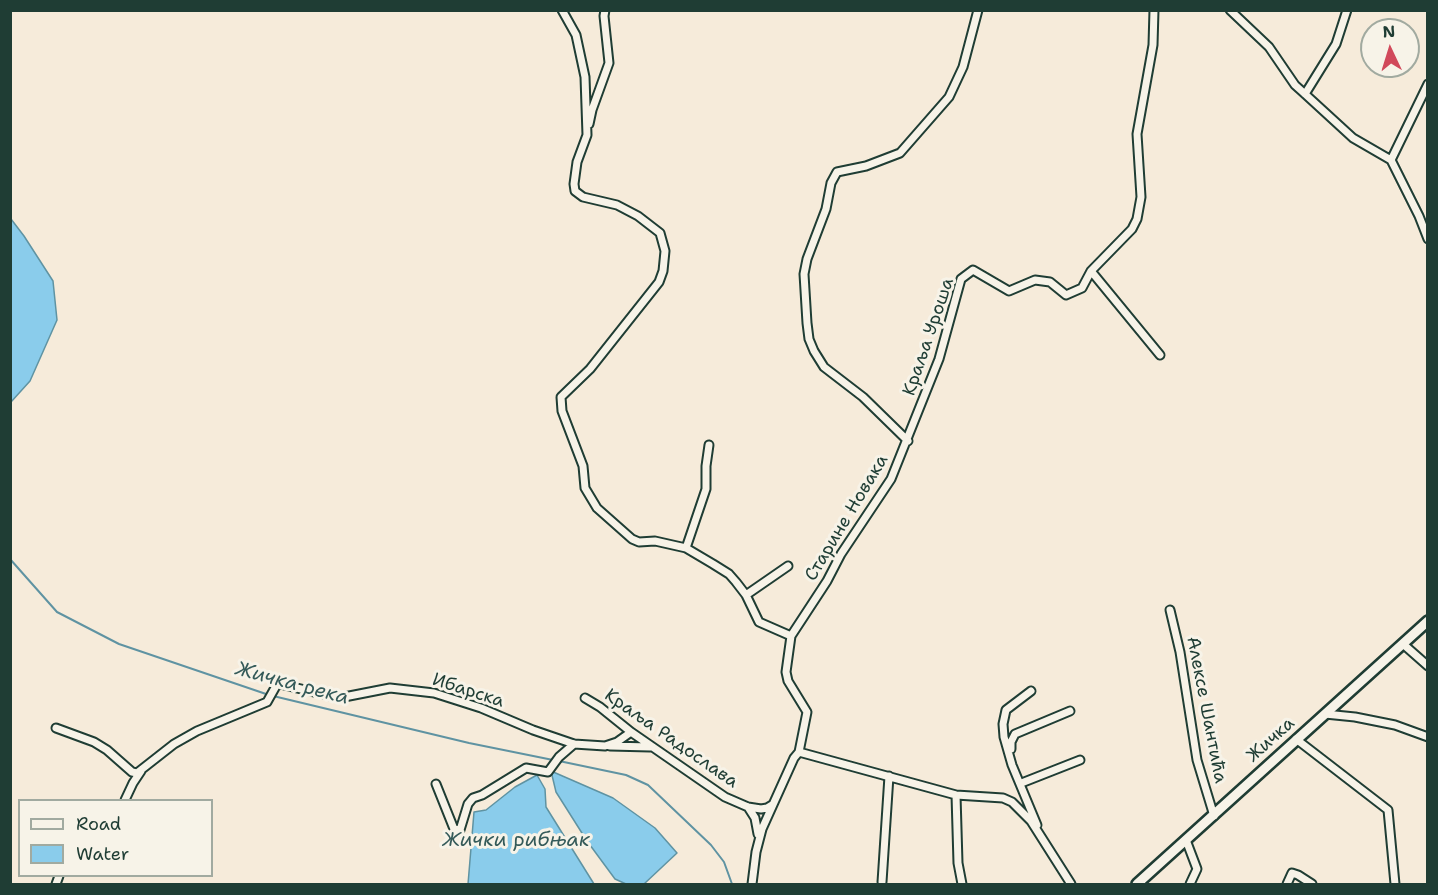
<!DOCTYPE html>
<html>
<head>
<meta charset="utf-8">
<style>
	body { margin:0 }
	#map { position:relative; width:1438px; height:895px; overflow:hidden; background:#f6ebda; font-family:"Shantell Sans",sans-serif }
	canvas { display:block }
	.frame { position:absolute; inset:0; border:12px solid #1f3d34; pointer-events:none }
	.legend { position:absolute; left:18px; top:799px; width:195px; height:78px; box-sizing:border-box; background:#f7f3e8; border:2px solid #a1aaa0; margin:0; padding:8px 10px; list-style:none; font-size:18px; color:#1f3d34 }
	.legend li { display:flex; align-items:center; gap:12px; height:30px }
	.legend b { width:30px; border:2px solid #a1aaa0 }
	.north { position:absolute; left:1360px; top:18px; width:60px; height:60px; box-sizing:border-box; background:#f7f3e8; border:2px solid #a1aaa0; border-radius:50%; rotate:356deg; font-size:16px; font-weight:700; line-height:24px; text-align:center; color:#1f3d34 }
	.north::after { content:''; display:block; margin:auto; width:21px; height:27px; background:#d1495b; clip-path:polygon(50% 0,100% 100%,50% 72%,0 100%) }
</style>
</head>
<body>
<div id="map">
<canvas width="1438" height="895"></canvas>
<div class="frame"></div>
<ul class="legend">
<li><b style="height:8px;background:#f7f3e8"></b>Road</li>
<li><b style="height:16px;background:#8acceb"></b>Water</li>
</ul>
<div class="north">N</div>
</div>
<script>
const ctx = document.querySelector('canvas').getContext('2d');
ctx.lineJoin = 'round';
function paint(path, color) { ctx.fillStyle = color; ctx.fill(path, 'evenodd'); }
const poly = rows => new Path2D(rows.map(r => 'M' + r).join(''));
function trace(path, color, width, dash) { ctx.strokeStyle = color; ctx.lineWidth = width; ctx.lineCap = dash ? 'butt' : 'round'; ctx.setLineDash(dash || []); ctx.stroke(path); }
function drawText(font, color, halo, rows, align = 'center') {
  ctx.font = font + ' "Shantell Sans",sans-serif'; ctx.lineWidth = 6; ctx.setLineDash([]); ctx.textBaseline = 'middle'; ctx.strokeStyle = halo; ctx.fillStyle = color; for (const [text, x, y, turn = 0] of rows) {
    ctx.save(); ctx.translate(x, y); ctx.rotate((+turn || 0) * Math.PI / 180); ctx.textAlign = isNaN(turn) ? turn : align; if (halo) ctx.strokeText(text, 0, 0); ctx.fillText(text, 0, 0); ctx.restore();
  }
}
const water = poly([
	[11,219,24,236,53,281,57,320,30,381,11,402,11,219],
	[551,771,613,798,655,828,677,853,644,884,626,884,615,879,587,841,556,792,551,771],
	[537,775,545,789,546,807,594,884,468,884,474,812,486,810,515,787,537,775]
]);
paint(water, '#8acceb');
trace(water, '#5f93a2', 1.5);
trace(poly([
	[10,559,57,612,119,644,269,695,469,743,553,760],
	[559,761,626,775,648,785,711,845,724,862,732,884]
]), '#5f93a2', 2);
const street = poly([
	[562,10,576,35,585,77,587,135,577,162,574,184,575,191,583,197,617,205,638,216,660,233,665,251,663,271,659,282,590,369,561,397,562,411,583,466,585,488,597,508,632,539,639,542,655,541,686,548,713,564,729,574,736,582,746,595,759,622,791,636],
	[1230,10,1269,47,1295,85,1305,94,1353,138,1391,160,1419,216,1428,239],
	[1305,94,1336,44,1347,10],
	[589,124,592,110,609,63,604,16,605,10],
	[1391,160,1428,84],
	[1091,271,1160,355],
	[908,441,863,397,824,367,814,351,809,339,807,323,804,274,807,259,826,209,831,183,837,172,866,166,900,153,949,97,963,67,978,10],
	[686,548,706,489,706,466,709,445],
	[746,595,788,566],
	[1170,610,1180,652,1197,760,1214,816],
	[1403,644,1428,666],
	[1031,691,1006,710,1003,724,1004,737,1012,765,1037,825],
	[585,698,600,707,631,732,725,797,748,807,761,809,767,808,772,805],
	[1325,714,1355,717,1395,725,1428,737],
	[56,728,94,742,107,750,132,772,137,773,174,744,197,731,267,702,276,686,280,684,339,698,390,688,434,693,481,708,533,730,574,744,605,746,617,742,631,732],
	[1296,739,1388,810,1395,884],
	[610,746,650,747],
	[1011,749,1011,742,1015,734,1070,711],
	[799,752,956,795,1003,798,1012,802,1031,821,1071,884],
	[1024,782,1080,760],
	[436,784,454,829,460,830,468,804,473,798,482,795,526,768,548,772,559,757,574,744],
	[956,795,958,863,962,884],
	[125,800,133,783,141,771],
	[748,807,755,818,758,834],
	[1186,840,1197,869,1190,884],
	[882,882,889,776],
	[56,884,59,876],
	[752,884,756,852,762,829,794,758,799,752,807,712,788,681,786,672,791,636,827,581,841,554,891,479,939,359,961,279,973,270,1009,291,1035,280,1050,282,1066,295,1082,288,1091,271,1132,229,1137,219,1141,197,1137,134,1153,45,1154,10],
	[1287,884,1292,873,1298,875,1312,884]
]);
const secondary = poly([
	[1137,884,1428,621]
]);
trace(street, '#1f3d34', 11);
trace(secondary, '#1f3d34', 14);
trace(street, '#f7f3e8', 7);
trace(secondary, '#f7f3e8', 9);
drawText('18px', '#1f3d34', '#f7f3e8', [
	["Краља Уроша",929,337,-71],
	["Старине Новака",847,518,-59],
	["Ибарска",468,691,18],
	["Алексе Шантића",1206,710,79],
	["Краља Радослава",671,739,35],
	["Жичка",1271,740,-42]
]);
drawText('italic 20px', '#345a59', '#f7f3e8', [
	["Жичка река",292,684,15],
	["Жички рибњак",516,841]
]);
</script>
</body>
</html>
